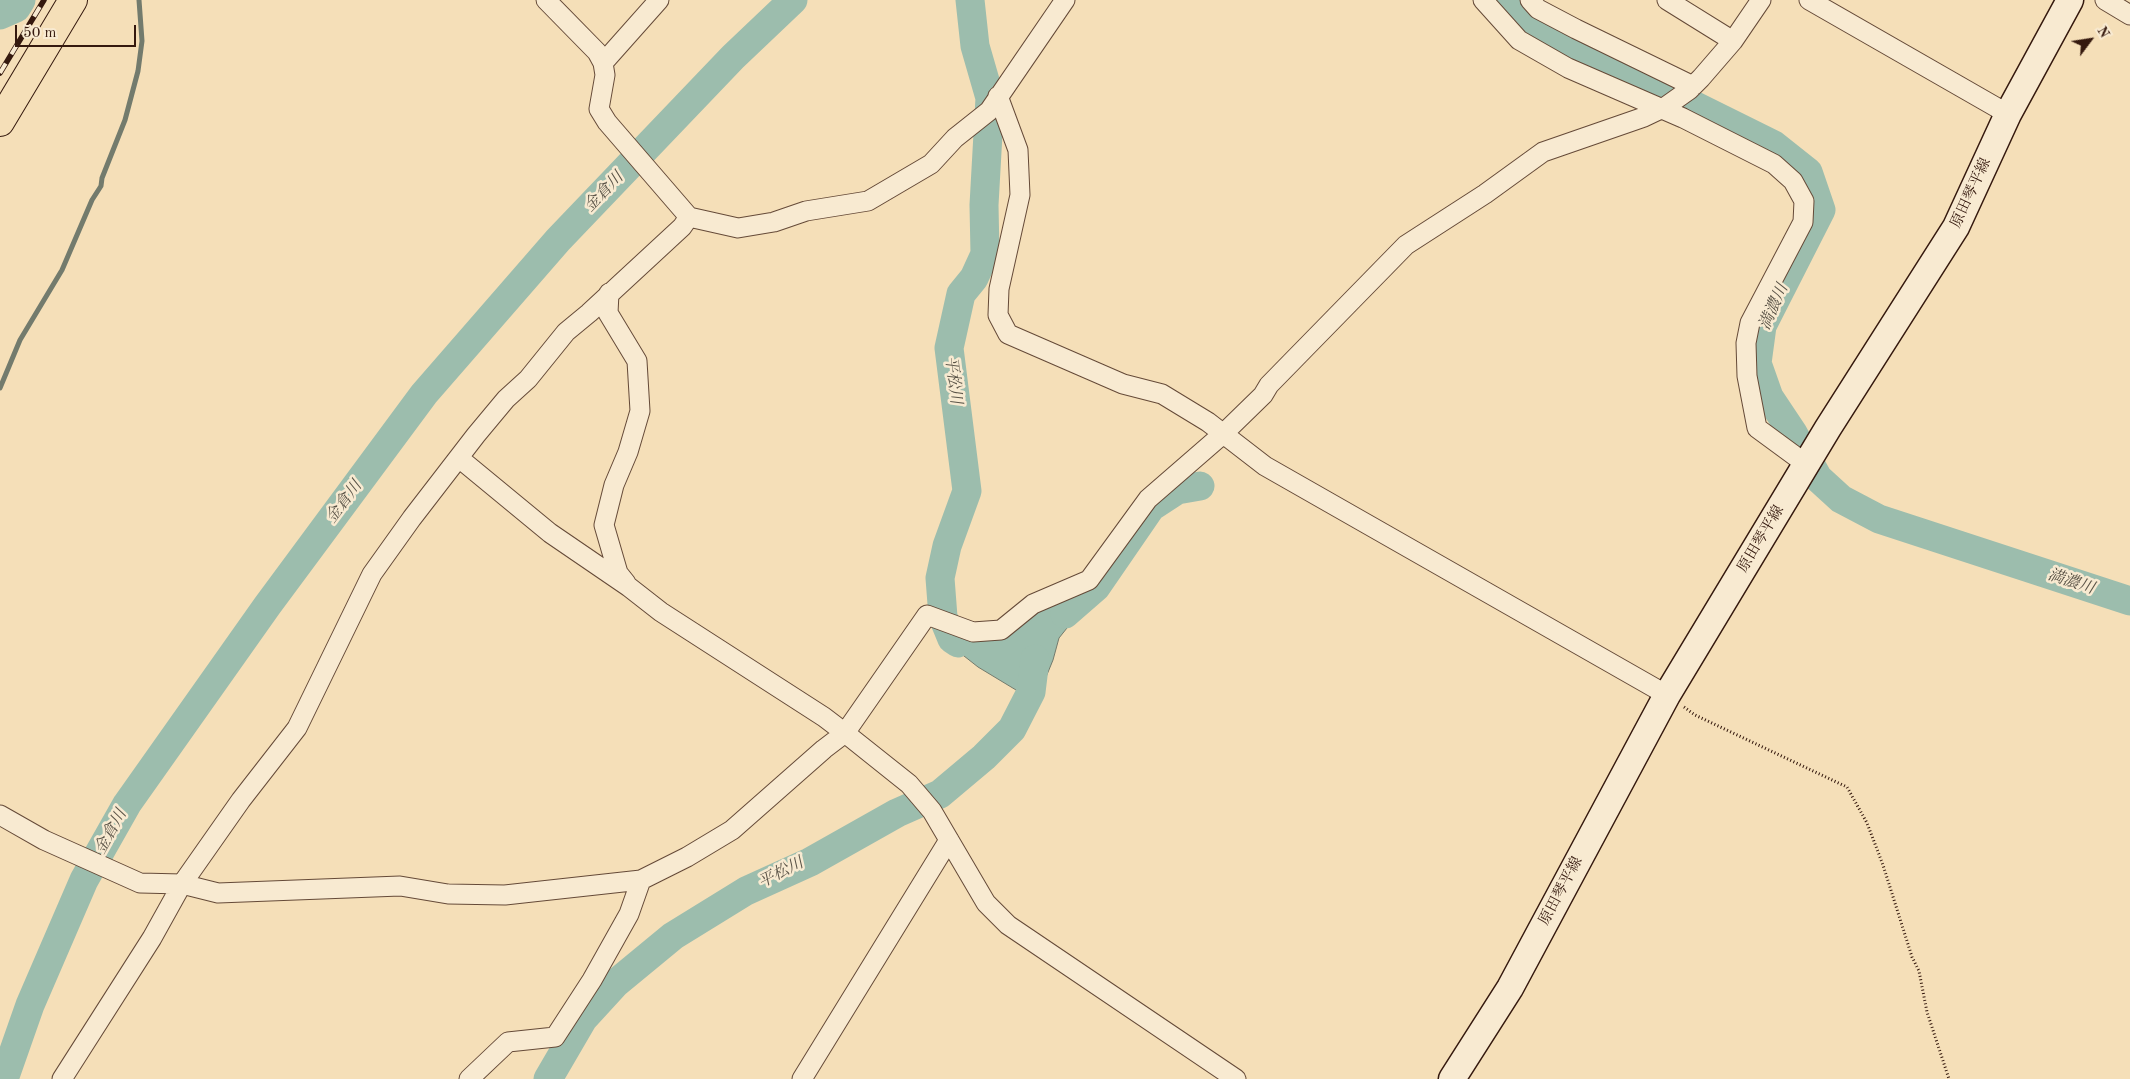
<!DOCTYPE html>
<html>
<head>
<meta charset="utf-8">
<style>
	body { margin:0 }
	#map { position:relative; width:2130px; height:1079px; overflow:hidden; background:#f5dfb8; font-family:"Old Standard TT",serif }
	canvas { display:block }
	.north { position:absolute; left:2065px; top:15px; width:50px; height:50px; -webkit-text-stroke:4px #f8ead1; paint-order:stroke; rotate:59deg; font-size:14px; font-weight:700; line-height:20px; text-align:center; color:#35190e }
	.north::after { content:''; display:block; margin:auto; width:18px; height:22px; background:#35190e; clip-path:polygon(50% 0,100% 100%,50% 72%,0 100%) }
	.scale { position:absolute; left:15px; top:25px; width:121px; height:22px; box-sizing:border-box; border:2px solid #35190e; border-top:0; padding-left:6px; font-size:15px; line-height:18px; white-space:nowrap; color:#35190e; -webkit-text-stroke:4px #f8ead1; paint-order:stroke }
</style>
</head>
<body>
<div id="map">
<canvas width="2130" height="1079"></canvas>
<div class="north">N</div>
<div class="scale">50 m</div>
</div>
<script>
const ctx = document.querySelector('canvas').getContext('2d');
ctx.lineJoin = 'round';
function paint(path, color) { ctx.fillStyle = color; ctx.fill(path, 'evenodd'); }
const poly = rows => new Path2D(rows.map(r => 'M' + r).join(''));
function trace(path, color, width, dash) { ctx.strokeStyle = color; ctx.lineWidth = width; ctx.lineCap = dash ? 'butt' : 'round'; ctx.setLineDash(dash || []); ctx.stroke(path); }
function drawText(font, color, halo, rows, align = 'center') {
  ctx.font = font + ' "Old Standard TT","Noto Serif JP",serif'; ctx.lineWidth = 5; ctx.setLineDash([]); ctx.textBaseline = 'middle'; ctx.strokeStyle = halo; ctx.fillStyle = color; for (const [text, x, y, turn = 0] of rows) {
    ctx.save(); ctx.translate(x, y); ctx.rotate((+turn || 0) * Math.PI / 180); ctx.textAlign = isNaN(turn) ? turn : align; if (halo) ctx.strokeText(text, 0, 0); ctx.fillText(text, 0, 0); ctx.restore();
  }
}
const water = poly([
	[1093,588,1095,593,1059,638,1053,660,1037,699,1021,693,978,667,945,641,932,628,935,625,979,638,1046,601,1093,588]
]);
paint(water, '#9cbdad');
trace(water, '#737b6d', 1);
trace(poly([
	[0,388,20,340,62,270,92,200,101,186,102,178,125,120,138,71,142,41,139,0]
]), '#737b6d', 5);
trace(poly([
	[1507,0,1534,26,1774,145,1808,172,1821,210,1762,326,1757,363,1769,397,1793,433,1818,478,1841,499,1879,519,2130,601],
	[0,15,16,8,21,0],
	[1065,614,1096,587,1151,507,1177,490,1200,486],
	[958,643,952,639,943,617,940,578,947,546,967,491,949,348,961,294,974,278,985,254,984,205,990,98,975,46,970,0],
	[4,1079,30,1005,84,880,127,804,267,606,424,394,558,240,733,57,793,0],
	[548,1079,583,1019,616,983,673,936,746,891,810,862,897,813,940,794,984,757,1012,729,1031,692,1035,659]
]), '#9cbdad', 29);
const minor = poly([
	[546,0,597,52,603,63,605,75,599,109,607,122,689,217,738,228,774,222,806,211,868,201,931,164,955,138,989,111,1065,0],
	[1483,0,1519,40,1568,68,1683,118,1774,164,1793,181,1804,201,1803,222,1750,323,1746,343,1747,376,1757,428,1806,464],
	[1530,0,1538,9,1576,29,1693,86],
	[1667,0,1733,41],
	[1809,0,2008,114],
	[2105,0,2130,15],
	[603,63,659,0],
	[998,96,1018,150,1020,195,999,289,998,315,1008,334,1123,384,1162,394,1208,422,1265,466,1667,695],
	[609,293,608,313,637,361,640,411,628,452,614,485,604,525,618,573,626,583],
	[459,458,550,533,629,587,661,612,824,717,845,733,909,784,932,811,986,903,1008,925,1236,1079],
	[0,815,44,840,140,883,182,884,218,893,400,886,448,894,505,895,641,880,687,857,732,830,824,749,845,733,927,615,973,632,1001,630,1033,604,1089,580,1148,499,1224,433,1263,395,1269,385,1406,245,1485,194,1543,152,1644,117,1665,107,1689,90,1701,78,1733,41,1761,0],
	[62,1079,152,938,182,884,241,800,297,728,372,574,412,518,476,435,506,399,528,379,566,332,589,313,682,227,689,217],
	[469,1079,508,1042,555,1037,592,980,629,914,641,880],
	[802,1079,949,840]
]);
const secondary = poly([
	[1452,1079,1510,988,1667,695,1828,428,1956,227,2008,114,2070,0]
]);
const trunk = poly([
	[0,122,73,0]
]);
trace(minor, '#654a38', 21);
trace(secondary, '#35190e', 29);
trace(trunk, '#35190e', 30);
trace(poly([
	[1684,707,1695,715,1847,787,1867,823,1883,865,1912,957,1919,971,1927,1012,1949,1079]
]), '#35190e', 3, [1, 2.5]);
trace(minor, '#f8ead1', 19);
trace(secondary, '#f8ead1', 26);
trace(trunk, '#f5dfb8', 28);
const rail = poly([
	[0,73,44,0]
]);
trace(rail, '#35190e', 5.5);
trace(rail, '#f8ead1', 4, [11]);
drawText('15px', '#35190e', '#f8ead1', [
	["原田琴平線",1971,193,-65],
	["原田琴平線",1761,539,-59],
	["原田琴平線",1561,891,-62]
]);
drawText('italic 16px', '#595246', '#f8ead1', [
	["金倉川",604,192,-46],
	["満濃川",1774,307,-66],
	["平松川",953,380,83],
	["金倉川",344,502,-53],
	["満濃川",2071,582,18],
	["金倉川",111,832,-61],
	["平松川",781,873,-27]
]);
</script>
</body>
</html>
